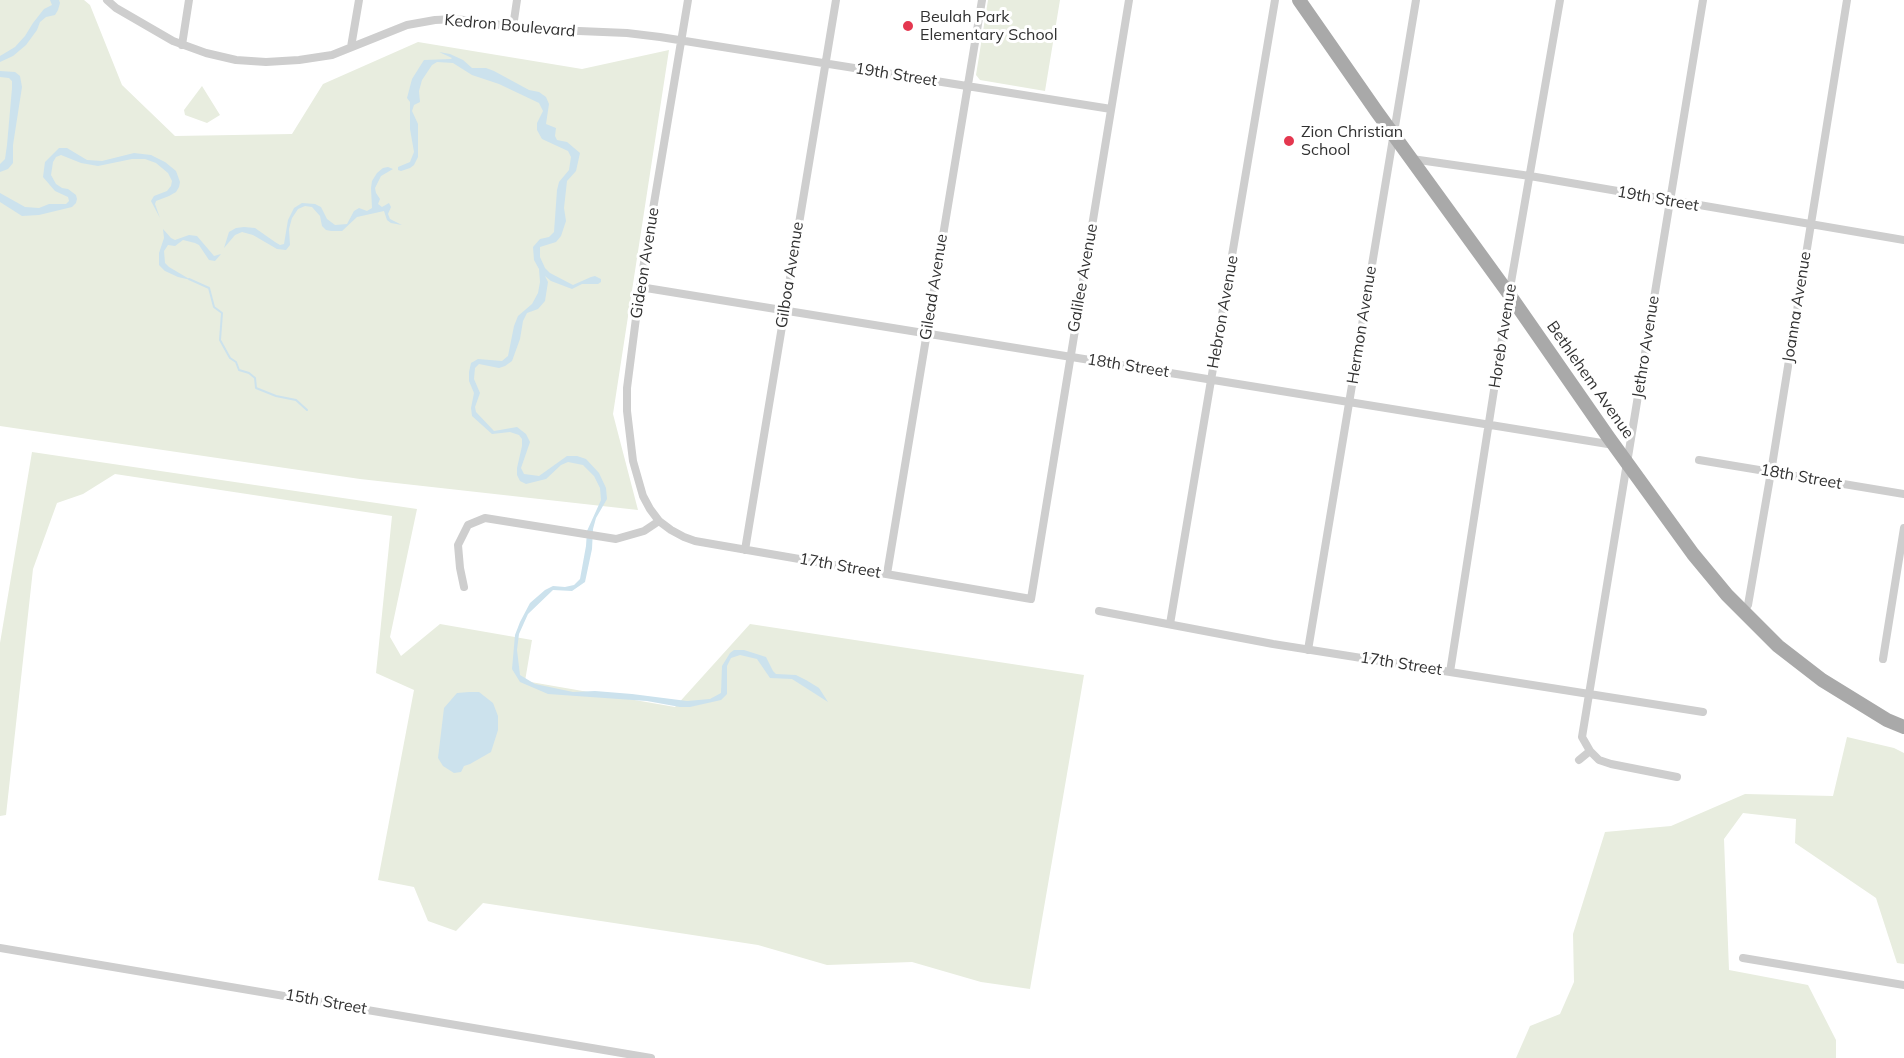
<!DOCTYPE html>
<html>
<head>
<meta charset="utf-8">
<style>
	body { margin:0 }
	canvas { display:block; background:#fff }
</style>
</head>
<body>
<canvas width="1904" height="1058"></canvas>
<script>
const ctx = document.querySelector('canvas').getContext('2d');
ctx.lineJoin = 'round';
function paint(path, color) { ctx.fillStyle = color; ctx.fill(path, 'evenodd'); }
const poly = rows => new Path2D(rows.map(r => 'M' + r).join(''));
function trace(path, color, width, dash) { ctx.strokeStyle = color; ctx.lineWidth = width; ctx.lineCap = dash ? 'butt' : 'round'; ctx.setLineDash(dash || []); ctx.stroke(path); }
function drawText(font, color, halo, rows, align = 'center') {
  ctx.font = font + ' Mulish,sans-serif'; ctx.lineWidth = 6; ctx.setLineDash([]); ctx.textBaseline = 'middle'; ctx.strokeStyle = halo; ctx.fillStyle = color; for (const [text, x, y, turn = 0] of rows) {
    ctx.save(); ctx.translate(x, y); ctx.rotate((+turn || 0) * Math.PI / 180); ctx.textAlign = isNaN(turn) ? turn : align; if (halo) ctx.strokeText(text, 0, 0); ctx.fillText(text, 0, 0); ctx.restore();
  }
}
paint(poly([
	[0,0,84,0,90,5,122,85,175,136,292,134,323,84,418,42,582,69,669,50,613,414,638,510,360,479,0,426],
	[988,0,1060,0,1045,91,980,80,976,75],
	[202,86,220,115,207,123,185,115,184,110],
	[32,452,417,509,390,637,401,656,440,624,532,640,525,681,675,707,750,624,1084,675,1030,989,981,982,912,962,827,965,758,945,483,903,456,931,428,921,414,887,378,880,414,690,376,673,392,516,115,474,83,494,57,503,33,569,6,815,0,816,0,643],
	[1847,737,1894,748,1904,753,1904,964,1897,963,1876,898,1795,843,1796,819,1743,813,1724,839,1729,970,1808,985,1836,1040,1836,1058,1516,1058,1530,1026,1560,1014,1574,982,1573,934,1605,832,1671,826,1745,794,1833,796]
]), '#e8eddf');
paint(poly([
	[50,0,59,0,60,3,58,10,55,15,46,17,40,22,37,30,26,45,13,56,0,62,0,56,15,47,25,36,33,23,44,9,52,5],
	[439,52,450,54,463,60,472,68,486,68,494,71,529,90,539,92,546,97,549,104,546,124,556,128,555,136,557,140,567,142,580,153,576,171,567,181,564,208,566,221,561,236,556,242,540,247,540,257,545,268,550,273,573,285,591,277,595,276,601,279,601,282,598,284,582,284,572,289,551,281,545,276,548,282,545,301,538,309,527,313,523,321,520,339,512,361,505,366,499,368,479,364,475,368,474,379,480,393,475,407,476,412,494,431,517,427,526,434,530,442,521,468,524,474,539,476,567,456,577,456,586,459,599,473,606,488,607,499,596,518,593,529,592,549,585,582,572,591,553,590,528,614,519,634,517,650,520,675,535,684,573,692,595,691,632,694,687,701,710,699,721,693,722,666,730,653,734,650,744,650,766,657,773,671,776,674,796,675,806,680,819,688,828,702,792,679,770,678,757,659,740,655,731,658,727,666,727,694,721,700,690,707,680,707,647,701,548,694,520,682,512,669,515,635,520,622,530,603,545,590,553,586,565,587,574,585,580,579,586,546,587,531,601,500,600,488,594,476,583,465,568,462,561,465,546,479,526,484,520,481,517,475,517,468,522,446,522,439,519,435,510,432,492,434,472,416,471,408,474,393,469,381,469,372,471,363,478,359,502,361,508,356,514,326,518,316,532,304,538,293,540,282,539,269,534,260,533,247,540,239,549,237,554,232,557,190,559,182,569,170,571,157,568,151,542,139,537,130,537,123,543,111,539,103,499,84,472,75,453,63,437,62,432,65,422,80,419,91,420,102,414,105,412,111,418,124,418,157,414,165,410,168,401,171,398,170,398,167,410,162,414,152,410,129,410,102,407,98,412,79,424,60,451,59,452,58],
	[0,71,15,72,20,76,22,87,13,145,13,163,8,169,0,172,0,164,5,159,7,145,12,88,12,81,9,78,0,77],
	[59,148,67,148,87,160,102,161,134,153,151,155,165,162,176,171,180,182,179,187,176,192,169,196,156,201,155,204,160,218,151,201,154,196,167,191,171,186,172,181,168,173,156,163,145,159,132,159,98,166,81,163,61,155,56,157,53,162,51,175,56,184,62,188,68,189,76,195,77,199,76,203,72,207,39,215,22,216,0,202,0,193,25,207,39,208,49,204,66,204,69,201,68,197,55,191,43,177,45,162],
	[388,167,393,169,381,176,375,188,376,193,380,199,378,204,382,207,389,203,391,207,388,214,390,219,402,225,391,223,387,220,384,211,357,217,342,231,331,231,326,230,322,226,320,216,312,207,305,206,298,209,292,218,289,229,290,245,286,250,277,249,253,235,242,232,235,235,224,248,229,232,236,228,244,227,255,228,275,242,280,245,284,244,288,220,294,208,302,203,315,204,321,207,327,219,335,225,347,224,354,211,359,208,367,211,372,208,371,188,372,181,377,173,383,168],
	[163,229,171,238,175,240,189,235,197,236,214,256,221,254,215,261,209,260,199,245,195,243,183,240,175,246,168,245,164,251,165,263,169,267,191,280,178,277,165,271,159,265,159,253,164,238],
	[469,692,479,692,493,703,498,716,498,730,491,752,470,764,464,766,461,772,454,773,443,766,438,758,444,708,457,693]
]), '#cce2ed');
trace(poly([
	[189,279,209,288,214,307,222,313,220,340,230,358,236,362,239,370,249,373,255,378,256,388,276,396,296,400,307,410]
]), '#cce2ed', 2);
trace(poly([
	[107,0,116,8,173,41,206,53,236,60,266,62,299,60,332,55,407,25,435,20,456,19,531,29,627,33,660,37,1111,109],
	[513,27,517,0],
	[182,45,189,0],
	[351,47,359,0],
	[1412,159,1530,176,1904,240],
	[640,287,1614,445],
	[1699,460,1904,494],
	[659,521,650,509,643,496,633,461,627,411,627,388,640,287,688,0],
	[745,550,836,0],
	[887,574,982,0],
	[464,587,460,568,458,545,468,525,485,518,616,539,644,531,659,521,671,530,684,537,695,541,1031,599,1129,0],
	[1099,611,1273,644,1703,712],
	[1743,613,1748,605,1771,472,1847,0],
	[1170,624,1275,0],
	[1308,650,1416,0],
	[1883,659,1904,528],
	[1450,672,1509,294,1560,0],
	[1579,760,1590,751],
	[1677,777,1611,764,1599,760,1590,751,1582,737,1703,0],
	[0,948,651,1058],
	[1743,958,1904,985]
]), '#cecece', 8);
trace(poly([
	[1299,0,1377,112,1509,294,1609,438,1693,554,1727,595,1778,646,1822,680,1887,720,1904,727]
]), '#a9a9a9', 14);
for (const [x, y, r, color] of [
	[908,26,6,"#e4374f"],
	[1289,141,6,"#e4374f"]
]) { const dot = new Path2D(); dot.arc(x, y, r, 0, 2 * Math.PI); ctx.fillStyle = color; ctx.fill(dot); trace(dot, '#fff', 2); }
drawText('16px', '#313131', '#fff', [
	["Beulah Park",920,17],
	["Elementary School",920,35],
	["Zion Christian",1301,132],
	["School",1301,150]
], 'left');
drawText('16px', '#313131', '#fff', [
	["Kedron Boulevard",510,26,5],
	["19th Street",896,75,9],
	["19th Street",1658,199,10],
	["Gideon Avenue",645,263,-81],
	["Gilboa Avenue",790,275,-81],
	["Galilee Avenue",1083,278,-80],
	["Gilead Avenue",934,287,-81],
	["Joanna Avenue",1797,307,-81],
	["Hebron Avenue",1223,312,-80],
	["Hermon Avenue",1362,325,-81],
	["Horeb Avenue",1503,336,-81],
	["Jethro Avenue",1646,347,-81],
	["18th Street",1128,366,9],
	["Bethlehem Avenue",1590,380,55],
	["18th Street",1801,477,10],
	["17th Street",840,566,10],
	["17th Street",1401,664,9],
	["15th Street",326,1002,10]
]);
</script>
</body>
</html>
